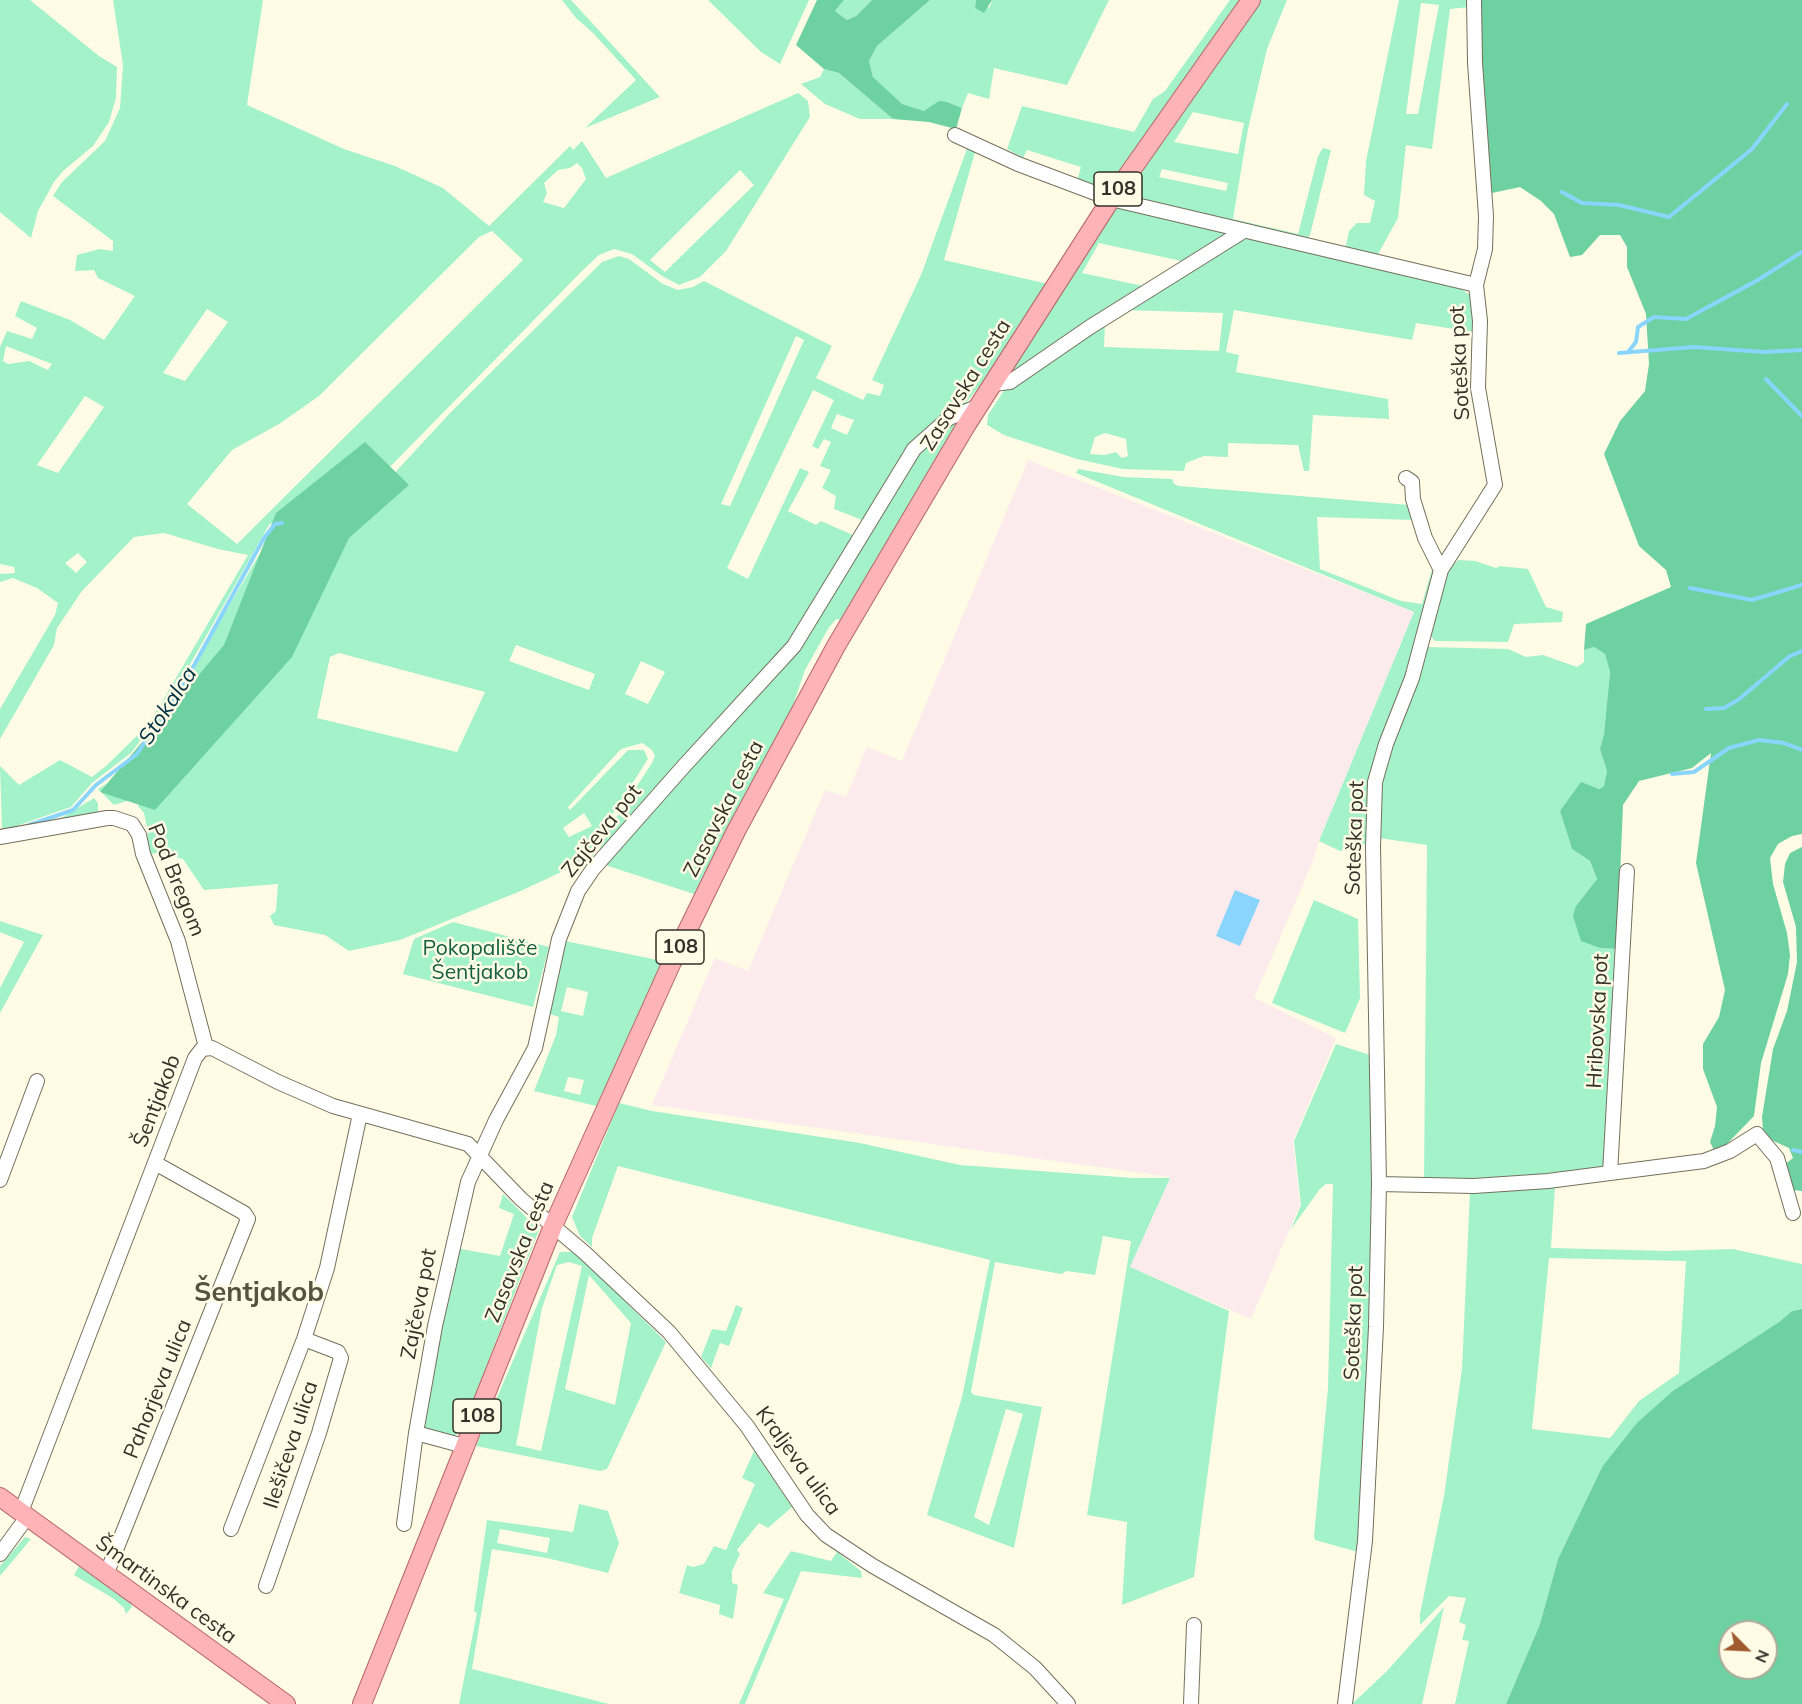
<!DOCTYPE html>
<html>
<head>
<meta charset="utf-8">
<style>
	body { margin:0 }
	#map { position:relative; width:1802px; height:1704px; overflow:hidden; background:#fffbe5; font-family:Mulish,sans-serif }
	canvas { display:block }
	.north { position:absolute; left:1718px; top:1620px; width:60px; height:60px; box-sizing:border-box; background:#fffbe5; border:2px solid #adaa9a; border-radius:50%; rotate:114deg; font-size:16px; font-weight:700; line-height:24px; text-align:center; color:#333129 }
	.north::after { content:''; display:block; margin:auto; width:21px; height:27px; background:#9f5a2e; clip-path:polygon(50% 0,100% 100%,50% 72%,0 100%) }
</style>
</head>
<body>
<div id="map">
<canvas width="1802" height="1704"></canvas>
<div class="north">N</div>
</div>
<script>
const ctx = document.querySelector('canvas').getContext('2d');
ctx.lineJoin = 'round';
function paint(path, color) { ctx.fillStyle = color; ctx.fill(path, 'evenodd'); }
const poly = rows => new Path2D(rows.map(r => 'M' + r).join(''));
function trace(path, color, width, dash) { ctx.strokeStyle = color; ctx.lineWidth = width; ctx.lineCap = dash ? 'butt' : 'round'; ctx.setLineDash(dash || []); ctx.stroke(path); }
function drawText(font, color, halo, rows, align = 'center') {
  ctx.font = font + ' Mulish,sans-serif'; ctx.lineWidth = 5; ctx.setLineDash([]); ctx.textBaseline = 'middle'; ctx.strokeStyle = halo; ctx.fillStyle = color; for (const [text, x, y, turn = 0] of rows) {
    ctx.save(); ctx.translate(x, y); ctx.rotate((+turn || 0) * Math.PI / 180); ctx.textAlign = isNaN(turn) ? turn : align; if (halo) ctx.strokeText(text, 0, 0); ctx.fillText(text, 0, 0); ctx.restore();
  }
}
paint(poly([
	[1028,460,1414,612,1319,841,1311,866,1254,998,1336,1038,1293,1141,1300,1205,1251,1319,1130,1267,1170,1177,652,1105,715,958,748,971,825,790,846,797,867,747,902,761]
]), '#fcebed');
paint(poly([
	[0,0,30,0,99,56,117,67,116,98,109,122,93,146,63,171,54,182,38,211,31,238,0,212],
	[113,0,263,0,247,105,344,149,395,166,443,188,489,226,570,146,573,150,582,141,606,178,798,93,808,101,810,117,726,251,700,277,679,285,662,276,632,254,614,249,599,255,582,271,382,475,127,801,114,805,98,789,122,775,149,744,184,690,210,638,262,550,275,521,269,525,167,705,131,753,92,783,71,807,13,827,2,828,0,766,19,785,60,760,92,777,106,766,147,726,159,707,248,555,218,549,164,533,134,537,82,591,57,628,54,645,0,739,0,709,55,615,58,603,37,588,13,578,0,582,0,574,15,573,14,567,0,564,0,347,7,331,32,339,37,328,15,316,21,301,70,320,104,340,135,296,98,278,94,270,75,271,77,255,100,249,113,251,113,241,53,196,62,182,105,141,120,108,123,65],
	[577,163,582,168,586,179,564,208,543,202,547,193,544,183,558,170,570,168],
	[740,170,754,185,665,272,650,260],
	[492,231,523,260,237,544,187,504,232,450,279,424,319,396,479,237],
	[207,309,228,322,185,381,163,373],
	[6,346,52,364,48,370,29,361,8,364,3,361],
	[85,396,104,407,58,473,37,465],
	[78,553,87,562,76,573,65,563],
	[562,0,571,0,660,97,585,128,636,80,594,34,576,18],
	[708,0,809,0,780,64,761,52],
	[844,0,872,0,856,16,847,20,835,11],
	[930,0,976,0,975,9,990,7,992,0,1109,0,1067,85,994,68,989,99,968,93,962,108,947,102,924,111,901,104,873,77,869,61,877,46],
	[1230,0,1241,0,1111,187,1105,190,1104,182,1109,174,1105,171,1096,188,1077,181,1081,167,1027,150,1023,158,1007,149,1022,106,1134,132,1153,99,1165,91],
	[1259,0,1287,0,1267,49,1248,129,1233,219,1298,234,1318,156,1323,148,1331,150,1310,235,1306,240,1134,200,1130,192,1131,185],
	[1193,112,1244,123,1238,154,1174,142],
	[1162,169,1228,183,1226,191,1159,177],
	[1399,0,1470,0,1469,7,1450,9,1432,149,1406,145,1398,218,1377,256,1345,250,1349,231,1357,223,1370,223,1375,201,1364,195,1366,161],
	[1421,3,1439,5,1418,114,1406,114],
	[824,69,839,73,893,119,860,119,825,104,801,84,820,77],
	[968,146,976,149,944,260,1048,284,987,377,965,404,955,410,862,520,834,509,836,496,822,488,831,470,820,466,831,442,824,439,818,449,812,446,834,400,813,390,727,568,748,579,800,468,809,472,788,511,816,525,821,521,855,536,795,638,598,853,607,832,652,763,655,756,652,750,642,743,621,749,568,807,570,810,628,750,644,750,648,759,601,832,593,857,523,890,400,940,349,951,325,935,274,925,270,916,276,911,278,884,204,890,183,859,161,853,146,854,148,832,144,813,138,806,143,791,350,521,451,412,602,262,619,256,629,259,663,284,678,290,693,287,704,281,832,346,816,378,863,400,867,393,880,396,884,385,872,380,921,275],
	[796,336,804,340,730,506,721,504],
	[837,414,854,420,847,435,831,428],
	[516,645,595,674,589,690,509,661],
	[339,653,485,692,457,752,317,718,330,657],
	[641,661,665,672,648,704,625,694],
	[584,813,592,826,569,837,563,828],
	[1118,208,1130,208,1227,233,1186,262,1099,243,1082,273,1148,287,1016,373,1012,372,1011,368,1110,214],
	[1252,238,1450,282,1470,295,1473,332,1416,323,1412,340,1234,310,1226,352,1239,355,1236,372,1388,399,1389,419,1313,415,1309,471,1304,471,1298,445,1228,443,1228,457,1204,456,1186,463,1184,471,1123,469,1077,459,1004,435,987,425,988,415,1005,389,1105,322,1104,347,1219,351,1223,313,1124,310,1235,241],
	[1105,433,1126,439,1128,456,1122,458,1116,452,1105,455,1090,454,1095,437],
	[955,423,955,428,863,584,840,620,836,619,828,629,805,670,788,720,697,895,605,865,617,848,775,676,915,456,950,424],
	[1078,469,1124,477,1172,479,1174,484,1179,486,1409,505,1415,520,1317,517,1320,569,1401,601,1422,604,1433,566,1426,558,1428,551,1436,573,1421,633,1391,721,1371,834,1364,845,1340,851,1319,841,1414,612,1076,473],
	[1459,560,1475,561,1496,568,1500,566,1528,569,1546,607,1563,612,1562,622,1514,624,1508,642,1435,641,1430,635,1448,569],
	[1427,647,1508,649,1526,657,1543,655,1577,667,1584,662,1584,650,1594,647,1605,654,1610,672,1604,734,1600,749,1607,771,1606,780,1604,786,1560,811,1572,849,1590,861,1597,879,1576,906,1600,948,1617,949,1607,1166,1599,1171,1526,1179,1424,1180,1427,845,1379,838,1382,780,1389,753],
	[94,798,98,803,98,817,58,820],
	[1314,900,1358,919,1360,998,1345,1033,1272,1003],
	[0,921,43,935,0,1013,0,988,24,942,0,932],
	[453,922,549,947,533,1007,403,974,414,939],
	[565,941,653,959,664,964,596,1106,534,1091,556,1035,559,1017,550,1014],
	[567,987,588,992,583,1016,561,1011],
	[568,1077,584,1080,580,1095,564,1091],
	[1336,1044,1373,1056,1372,1293,1358,1552,1315,1540,1314,1536,1328,1388,1333,1184,1326,1184,1320,1189,1291,1229,1301,1205,1294,1141],
	[619,1103,652,1111,860,1143,960,1165,1133,1178,1170,1178,1130,1267,1229,1311,1194,1577,1122,1605,1127,1522,1087,1515,1131,1241,1103,1236,1095,1275,1067,1271,1061,1274,995,1262,971,1392,974,1395,1042,1407,1014,1548,927,1515,962,1397,990,1260,618,1166,592,1238,592,1247,580,1236,572,1217],
	[1006,1409,1023,1414,989,1525,974,1517],
	[1555,1185,1551,1248,1668,1251,1733,1249,1802,1264,1802,1309,1792,1311,1779,1322,1674,1390,1602,1467,1558,1559,1540,1624,1506,1704,1455,1704,1469,1641,1462,1640,1466,1625,1459,1622,1466,1598,1449,1596,1420,1625,1420,1614,1444,1496,1462,1369,1470,1191],
	[1549,1258,1686,1261,1679,1373,1639,1401,1610,1438,1532,1429],
	[503,1194,539,1230,463,1426,454,1437,422,1428,456,1248,500,1256,514,1214,499,1208],
	[560,1252,572,1252,580,1257,666,1342,607,1469,600,1471,476,1446],
	[569,1262,582,1266,541,1451,516,1445,542,1308,557,1265],
	[589,1275,631,1323,615,1405,565,1389],
	[736,1305,743,1308,729,1346,720,1343,711,1368,701,1357,712,1329,726,1331],
	[754,1451,792,1507,768,1528,759,1523,737,1550,740,1554,732,1571,732,1583,738,1585,733,1619,719,1614,720,1605,679,1593,687,1565,693,1567,704,1564,714,1546,726,1550,755,1484,742,1478],
	[579,1504,608,1511,619,1543,608,1573,547,1558,492,1549,472,1669,609,1704,459,1704,477,1613,474,1611,487,1520,573,1532],
	[500,1529,550,1538,547,1553,497,1543],
	[25,1537,31,1539,0,1576,0,1566],
	[791,1551,831,1561,837,1552,861,1571,862,1578,801,1571,745,1704,739,1704,784,1599,763,1593],
	[79,1566,130,1601,132,1607,126,1614,124,1608,114,1599,74,1575],
	[1444,1607,1422,1704,1352,1704,1387,1671]
]), '#a4f2c9');
paint(poly([
	[817,0,844,0,835,11,847,20,856,16,872,0,930,0,877,46,869,61,873,77,902,104,924,111,939,101,947,102,962,108,956,129,929,122,893,119,839,73,824,69,796,45],
	[976,0,992,0,984,13,975,8],
	[1480,0,1802,0,1802,834,1792,836,1778,844,1770,858,1773,884,1787,933,1790,955,1788,974,1761,1063,1754,1116,1723,1148,1714,1150,1710,1142,1715,1126,1717,1107,1703,1069,1703,1044,1719,1017,1725,990,1696,863,1711,753,1692,768,1639,781,1623,805,1617,949,1600,948,1581,941,1573,916,1576,906,1597,879,1590,861,1572,849,1560,811,1581,782,1599,789,1604,786,1607,771,1600,749,1604,734,1610,672,1605,654,1594,647,1584,650,1586,624,1671,587,1666,570,1639,546,1604,454,1620,421,1645,391,1649,364,1646,314,1627,267,1627,247,1620,235,1600,235,1582,255,1570,257,1554,214,1541,201,1520,187,1492,193,1478,13],
	[365,442,409,485,349,538,292,657,155,810,100,792,224,645,276,513],
	[1802,847,1802,1191,1791,1190,1784,1165,1793,1158,1789,1148,1769,1139,1763,1130,1762,1117,1773,1049,1787,1011,1797,962,1796,927,1783,882,1785,864,1790,853],
	[1802,1309,1802,1704,1506,1704,1540,1624,1558,1559,1602,1467,1637,1423,1674,1390,1779,1322,1792,1311],
	[1730,1632,1766,1632,1766,1668,1730,1668]
]), '#6ed1a1');
paint(poly([
	[1235,890,1260,900,1240,946,1216,936]
]), '#89d5fd');
trace(poly([
	[1562,192,1582,203,1619,205,1669,217,1752,149,1787,104],
	[1628,352,1636,342,1638,327,1654,317,1686,319,1758,280,1802,252],
	[1619,353,1694,347,1764,352,1802,350],
	[1766,379,1802,416],
	[1690,588,1752,600,1802,585],
	[1706,709,1724,708,1738,700,1790,656,1802,651],
	[1672,774,1694,772,1729,748,1759,740,1784,743,1802,750],
	[29,825,73,810,96,785,137,754,186,680,264,538,275,524,282,523],
	[1793,1150,1802,1152]
]), '#89d5fd', 4);
const minor = poly([
	[955,135,1018,164,1111,199,1476,285],
	[993,384,1010,382,1090,327,1242,232],
	[1406,478,1412,482,1413,499,1425,538,1441,570],
	[0,837,107,818,114,818,132,824,139,835,143,854,178,941,206,1047],
	[1610,1173,1627,871],
	[0,1180,37,1081],
	[1379,1184,1474,1186,1548,1181,1610,1173,1704,1161,1730,1151,1757,1134,1777,1158,1793,1213],
	[464,1446,416,1433,435,1326,468,1182,496,1120,535,1048,559,939,578,891,593,869,684,766,794,646,914,449,949,418,977,407],
	[21,1512,195,1058,202,1049,212,1048,278,1082,333,1106,468,1144,521,1199,585,1253,669,1332,747,1426,807,1515,826,1535,873,1566,994,1635,1035,1668,1068,1704],
	[404,1524,416,1433],
	[231,1529,304,1339,327,1268,360,1114],
	[0,1554,27,1517],
	[106,1575,248,1219,244,1213,155,1163],
	[266,1586,319,1433,341,1358,338,1352,304,1339],
	[1191,1704,1194,1625],
	[1345,1704,1365,1541,1376,1327,1379,1184,1373,847,1375,782,1386,744,1412,678,1441,570,1495,485,1478,388,1480,321,1476,285,1485,249,1486,216,1475,63,1474,0]
]);
const major = poly([
	[0,1497,286,1704],
	[362,1704,553,1226,672,962,736,831,836,646,967,424,1111,199,1251,0]
]);
trace(minor, '#74705d', 16);
trace(major, '#b76565', 20);
trace(minor, '#fff', 14);
trace(major, '#feb3b6', 18);
for (const [x, y, w] of [
	[1118,189,48],
	[680,947,48],
	[477,1416,48]
]) { const box = new Path2D(); box.roundRect(x - w / 2, y - 17, w, 34, 4.5); ctx.fillStyle = '#fffbe5'; ctx.fill(box); trace(box, '#333129', 1.5); }
drawText('bold 20px', '#333129', null, [
	["108",1118,189],
	["108",680,947],
	["108",477,1416]
]);
drawText('21px', '#333129', '#fffbe5', [
	["Soteška pot",1460,363,-93],
	["Zasavska cesta",966,385,-58],
	["Zasavska cesta",724,809,-63],
	["Zajčeva pot",602,831,-51],
	["Soteška pot",1355,838,-88],
	["Pod Bregom",176,880,68],
	["Hribovska pot",1598,1021,-87],
	["Šentjakob",157,1101,-69],
	["Zasavska cesta",520,1252,-68],
	["Zajčeva pot",419,1304,-79],
	["Soteška pot",1354,1323,-88],
	["Pahorjeva ulica",158,1389,-68],
	["Ilešičeva ulica",291,1445,-72],
	["Kraljeva ulica",798,1461,54],
	["Šmartinska cesta",166,1590,36]
]);
drawText('21px', '#135f40', '#fffbe5', [
	["Pokopališče",480,949],
	["Šentjakob",480,973]
]);
drawText('italic 22px', '#023145', '#fffbe5', [
	["Stokalca",168,706,-57]
]);
drawText('bold 27px', '#555240', '#fffbe5', [
	["Šentjakob",259,1293]
]);
</script>
</body>
</html>
